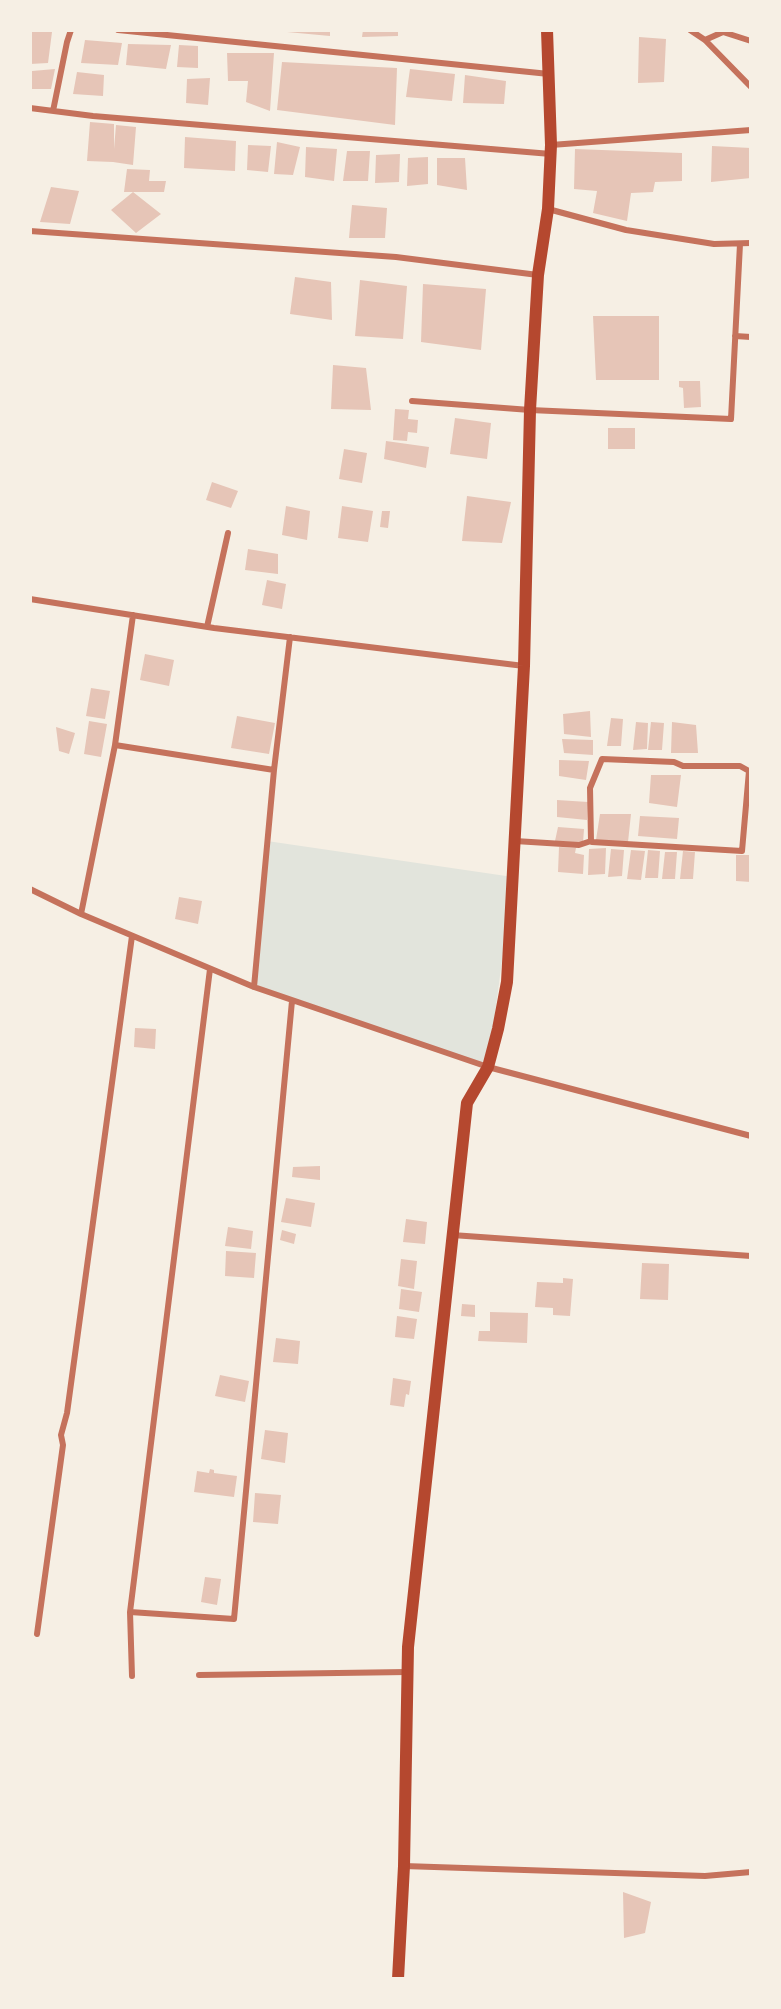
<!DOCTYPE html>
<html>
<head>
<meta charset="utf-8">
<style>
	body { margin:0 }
	#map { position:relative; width:781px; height:2009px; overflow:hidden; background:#f6efe4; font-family:Quicksand,sans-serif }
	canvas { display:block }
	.frame { position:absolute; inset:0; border:32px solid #f6efe4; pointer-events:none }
</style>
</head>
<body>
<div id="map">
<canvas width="781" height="2009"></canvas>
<div class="frame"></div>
</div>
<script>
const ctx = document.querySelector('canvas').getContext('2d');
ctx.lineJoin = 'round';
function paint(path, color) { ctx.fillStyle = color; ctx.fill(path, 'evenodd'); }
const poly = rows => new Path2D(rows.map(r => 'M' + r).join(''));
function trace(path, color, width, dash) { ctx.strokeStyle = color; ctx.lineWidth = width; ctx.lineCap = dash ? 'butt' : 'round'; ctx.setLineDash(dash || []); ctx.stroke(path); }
paint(poly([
	[267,841,513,877,488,1067,254,987]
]), '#e2e4dc');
paint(poly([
	[30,30,52,32,48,63,30,64],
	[287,30,330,30,330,36,287,32],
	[363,30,398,30,398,36,362,37],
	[639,37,666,39,664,82,638,83],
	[85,40,122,43,118,65,81,63],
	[128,44,171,45,166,69,126,65],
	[179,45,198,46,198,68,177,67],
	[227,53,274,53,270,111,246,102,248,81,228,81],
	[282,62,397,68,395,125,277,110],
	[55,69,51,89,30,89,32,71],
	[410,69,455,74,452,101,406,97],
	[77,72,104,75,103,96,73,94],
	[465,75,506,81,504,104,463,103],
	[210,78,208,105,186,103,187,79],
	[90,122,114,124,114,149,116,125,136,127,133,165,113,162,87,161],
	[185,137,236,141,235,171,184,168],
	[277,142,300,147,293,175,274,174],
	[248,145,271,146,268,172,247,170],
	[712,146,751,148,751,178,711,182],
	[306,147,337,149,334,181,305,177],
	[575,149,682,153,682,181,655,182,653,192,631,193,627,221,593,213,597,191,574,189],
	[347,151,370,151,368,181,343,181],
	[400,154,399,182,375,183,376,155],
	[428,157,428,184,407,186,408,158],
	[437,158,465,158,467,190,437,185],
	[127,169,150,170,149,181,166,181,164,192,124,192],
	[51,187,79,191,70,224,40,222],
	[133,192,161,214,136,233,111,210],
	[352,205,387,208,385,238,349,238],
	[295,277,331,282,332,320,290,314],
	[360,280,407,286,403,339,355,336],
	[423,284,486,289,481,350,421,342],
	[593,316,659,316,659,380,596,380],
	[333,365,366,368,371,410,331,409],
	[679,381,700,381,701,407,684,408,683,388,679,387],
	[395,409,409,410,408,419,418,420,417,433,408,432,407,441,393,440],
	[455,418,491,423,487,459,450,454],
	[608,428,635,428,635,449,608,449],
	[386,441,429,447,426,468,384,459],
	[344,449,367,453,362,483,339,479],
	[212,482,238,491,231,508,206,500],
	[467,496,511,502,502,543,462,541],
	[286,506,310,511,307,540,282,535],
	[342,506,373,511,368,542,338,538],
	[382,511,390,511,388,528,380,527],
	[248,549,278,554,278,574,245,570],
	[267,580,286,584,282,609,262,605],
	[145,654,174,660,169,686,140,680],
	[91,688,110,691,105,719,86,716],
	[590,711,591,737,564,734,563,714],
	[237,716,275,723,269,754,231,748],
	[611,718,623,719,621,746,607,746],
	[89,721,107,724,101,757,84,754],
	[636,722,648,723,647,749,633,750],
	[651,722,664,723,662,750,648,750],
	[672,722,696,725,698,753,671,753],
	[56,727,75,733,69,754,59,751],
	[562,739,593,740,593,755,564,753],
	[559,760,589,761,586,780,559,776],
	[651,775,681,775,677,807,649,803],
	[557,800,588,802,587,820,557,817],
	[600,814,631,814,628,842,596,840],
	[640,816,679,818,677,839,638,836],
	[558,827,584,829,583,843,555,841],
	[559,847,576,848,575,853,584,855,583,874,558,872],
	[606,848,605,874,588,875,589,849],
	[611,849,624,850,622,876,608,877],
	[631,850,645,851,641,880,627,879],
	[648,850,660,851,658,878,645,878],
	[683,851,695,852,693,879,680,879],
	[665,852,677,852,675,879,662,879],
	[736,855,751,855,751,882,736,881],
	[179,897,202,901,198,924,175,919],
	[135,1028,156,1029,155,1049,134,1047],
	[320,1166,320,1180,292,1177,293,1167],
	[286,1198,315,1203,311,1227,281,1222],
	[406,1219,427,1222,425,1244,403,1242],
	[228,1227,253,1231,251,1249,225,1246],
	[282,1230,296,1234,294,1244,280,1240],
	[226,1251,256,1253,254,1278,225,1276],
	[401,1259,417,1261,414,1289,398,1286],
	[642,1263,669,1264,668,1300,640,1299],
	[563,1278,573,1279,570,1316,553,1315,553,1308,535,1307,537,1282,563,1283],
	[401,1289,422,1292,419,1312,399,1309],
	[462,1304,475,1305,475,1317,461,1316],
	[490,1312,528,1313,527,1343,478,1341,479,1331,490,1331],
	[397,1316,417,1319,414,1339,395,1337],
	[276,1338,300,1341,298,1364,273,1362],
	[220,1375,249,1381,245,1402,215,1396],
	[393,1378,411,1381,409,1395,406,1394,404,1407,390,1405],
	[265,1430,288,1433,285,1463,261,1459],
	[210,1469,214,1470,214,1473,237,1476,234,1497,194,1492,197,1471,209,1473],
	[255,1493,281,1495,278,1524,253,1522],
	[205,1577,221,1579,217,1605,201,1602],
	[623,1892,651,1902,645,1933,624,1938]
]), '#e6c5b7');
trace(poly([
	[118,30,549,74],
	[690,30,705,40,751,87],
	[705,40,723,32,751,41],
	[30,108,93,116,551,154],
	[53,111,67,42,71,30],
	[551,145,751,130],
	[548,209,626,230,714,244,751,243],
	[30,231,396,257,538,275],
	[735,336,751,337],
	[412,401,530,410,731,419,740,244],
	[30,599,214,628,524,666],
	[133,615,115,745,274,770],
	[207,627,228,533],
	[515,841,579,845,591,841,590,788,602,759,674,762,683,766,740,766,749,771,742,851,592,842],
	[30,889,81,914,254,987,488,1067,751,1136],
	[81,914,115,745],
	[210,969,130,1612,234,1619,292,1001],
	[254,987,274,770,290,637],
	[452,1235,751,1256],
	[130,1612,132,1676],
	[37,1634,63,1445,61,1435,67,1413,132,936],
	[199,1675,407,1672],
	[404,1866,705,1876,751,1872]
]), '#c5725c', 6);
trace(poly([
	[398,1979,404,1866,408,1647,467,1103,488,1067,498,1029,507,982,524,666,530,410,538,275,548,209,551,145,547,30]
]), '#b5482f', 12);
</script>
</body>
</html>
